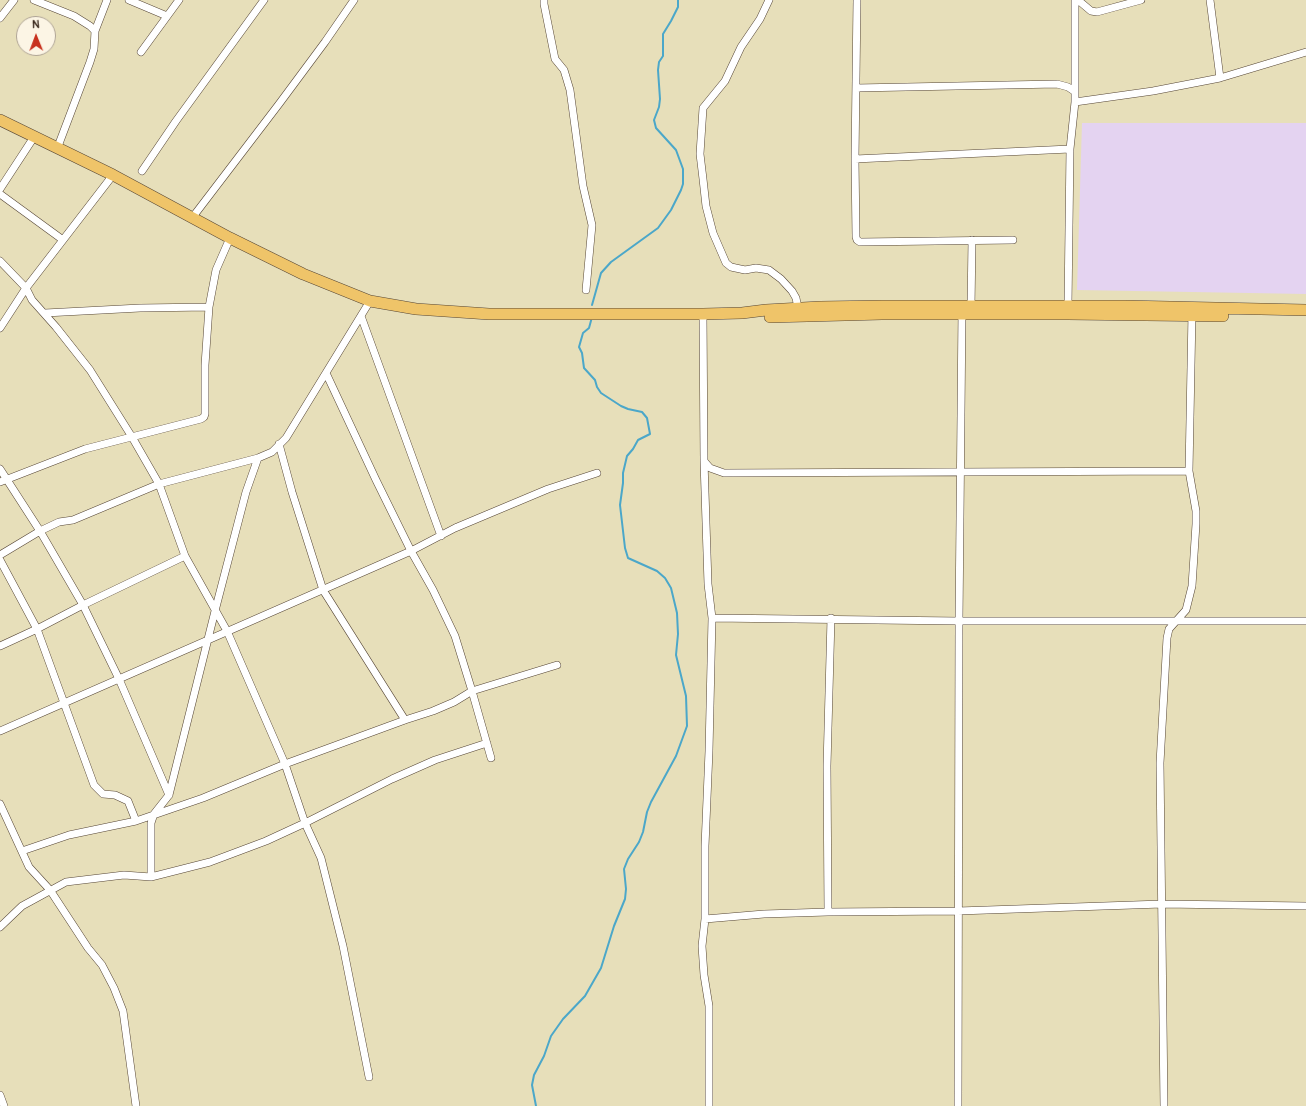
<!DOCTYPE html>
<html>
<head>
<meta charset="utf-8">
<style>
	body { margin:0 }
	#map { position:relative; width:1306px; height:1106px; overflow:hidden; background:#e7dfba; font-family:Pangolin,sans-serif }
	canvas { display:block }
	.north { position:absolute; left:16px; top:16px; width:40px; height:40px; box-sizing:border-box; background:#fcf5e5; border:1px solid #afa495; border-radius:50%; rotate:359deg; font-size:11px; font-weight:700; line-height:16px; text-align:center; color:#3b2a1e }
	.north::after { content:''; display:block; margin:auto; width:14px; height:18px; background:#c8321e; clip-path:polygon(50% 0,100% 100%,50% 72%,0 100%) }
</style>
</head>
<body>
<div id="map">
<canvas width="1306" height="1106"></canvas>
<div class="north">N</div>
</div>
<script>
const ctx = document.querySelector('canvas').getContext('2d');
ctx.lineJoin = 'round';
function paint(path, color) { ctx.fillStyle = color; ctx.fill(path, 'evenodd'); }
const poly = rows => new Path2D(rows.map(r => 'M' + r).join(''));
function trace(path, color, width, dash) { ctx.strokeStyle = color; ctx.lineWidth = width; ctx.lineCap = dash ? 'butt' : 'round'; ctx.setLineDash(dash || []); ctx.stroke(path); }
paint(poly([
	[1082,123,1306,123,1306,294,1077,290]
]), '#e4d3f1');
trace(poly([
	[592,305,601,273,611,262,658,228,671,210,681,190,683,184,683,169,676,150,656,128,654,120,659,107,660,99,658,70,659,62,663,56,663,34,671,21,678,7,678,0],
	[536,1106,532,1085,534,1075,544,1056,551,1036,563,1019,585,996,601,968,614,926,625,899,626,889,624,869,628,859,639,842,643,832,647,812,651,802,676,756,687,726,686,696,676,655,678,634,677,613,671,588,665,578,657,571,628,558,625,548,620,505,623,483,623,473,627,456,633,449,638,440,650,434,647,418,642,412,628,409,621,406,601,393,597,387,595,380,584,368,582,353,579,347,583,333,589,328,592,317]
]), '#4ba7c9', 2);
const minor = poly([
	[34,0,74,16,90,26,95,31,94,49,90,62,57,149],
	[129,0,167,16],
	[544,0,544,4,555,59,564,70,570,90,583,186,592,225,586,290],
	[769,0,760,19,741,47,725,81,703,108,700,154,703,179,706,206,713,233,726,263,731,267,745,270,756,268,769,270,781,279,792,291,796,298,798,308],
	[857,0,855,159,856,237,857,240,860,242,1013,240],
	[1078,0,1091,11,1097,12,1141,0],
	[1210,0,1220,78],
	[0,18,14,0],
	[95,31,107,0],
	[141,52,179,0],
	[856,88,1057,84,1068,87,1074,91],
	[1075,102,1153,91,1220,78,1306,52],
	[855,159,1070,149],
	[142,171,176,121,264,0],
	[0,189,34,137],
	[0,194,63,240],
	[192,218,279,104,325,42,354,0],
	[0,261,26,288,32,300,56,327,90,370,132,437,159,484,185,556,227,631,285,764,305,823,321,858,343,946,369,1077],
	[1068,306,1070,149,1075,102,1075,0],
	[971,308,972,240],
	[45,313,140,308,209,307],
	[703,314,704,461,710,468,724,473,1189,471],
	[361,316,441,536],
	[0,328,26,288,113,175],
	[326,373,376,480,411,551,433,590,455,636,472,691,491,758],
	[279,444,292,492,323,590,405,720],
	[704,461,708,584,712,618,709,751,705,846,705,919,702,946,704,975,709,1006,709,1106],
	[0,469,40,531,83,605,119,679,169,795],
	[0,482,85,449,201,419,204,417,205,414,205,365,209,307,216,270,230,238],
	[0,555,40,531,59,522,73,520,159,484,258,458,272,452,286,438,370,301],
	[0,560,37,629,94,785,103,794,115,795,128,801,136,821],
	[712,618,959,621,1306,621],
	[0,646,37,629,83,605,185,556],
	[0,731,411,551,455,528,548,489,597,473],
	[0,804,29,867,50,890,88,948,102,965,114,988,123,1011,136,1106],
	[22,851,69,835,136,821,203,798,285,764,405,720,433,711,454,702,472,691,557,665],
	[151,877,151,823,154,814,169,795,215,611,246,492,258,458],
	[828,912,827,766,831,618],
	[705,919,764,914,828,912,958,911,1162,904,1306,906],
	[0,927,22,906,66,882,124,875,151,877,210,862,266,841,305,823,392,779,435,760,487,743],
	[0,1095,4,1106],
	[958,1106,959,621,962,310],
	[1164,1106,1160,763,1167,638,1169,629,1186,610,1192,586,1196,524,1196,511,1189,471,1192,313]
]);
const primary = poly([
	[0,120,113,175,230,238,303,274,370,301,416,309,489,314,703,314,742,313,766,310,820,307,882,306,1125,306,1306,310],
	[770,317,882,314,1068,314,1223,316]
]);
trace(minor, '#554535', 8);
trace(primary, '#554535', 12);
trace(minor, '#fff', 7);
trace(primary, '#efc469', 11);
</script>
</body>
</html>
